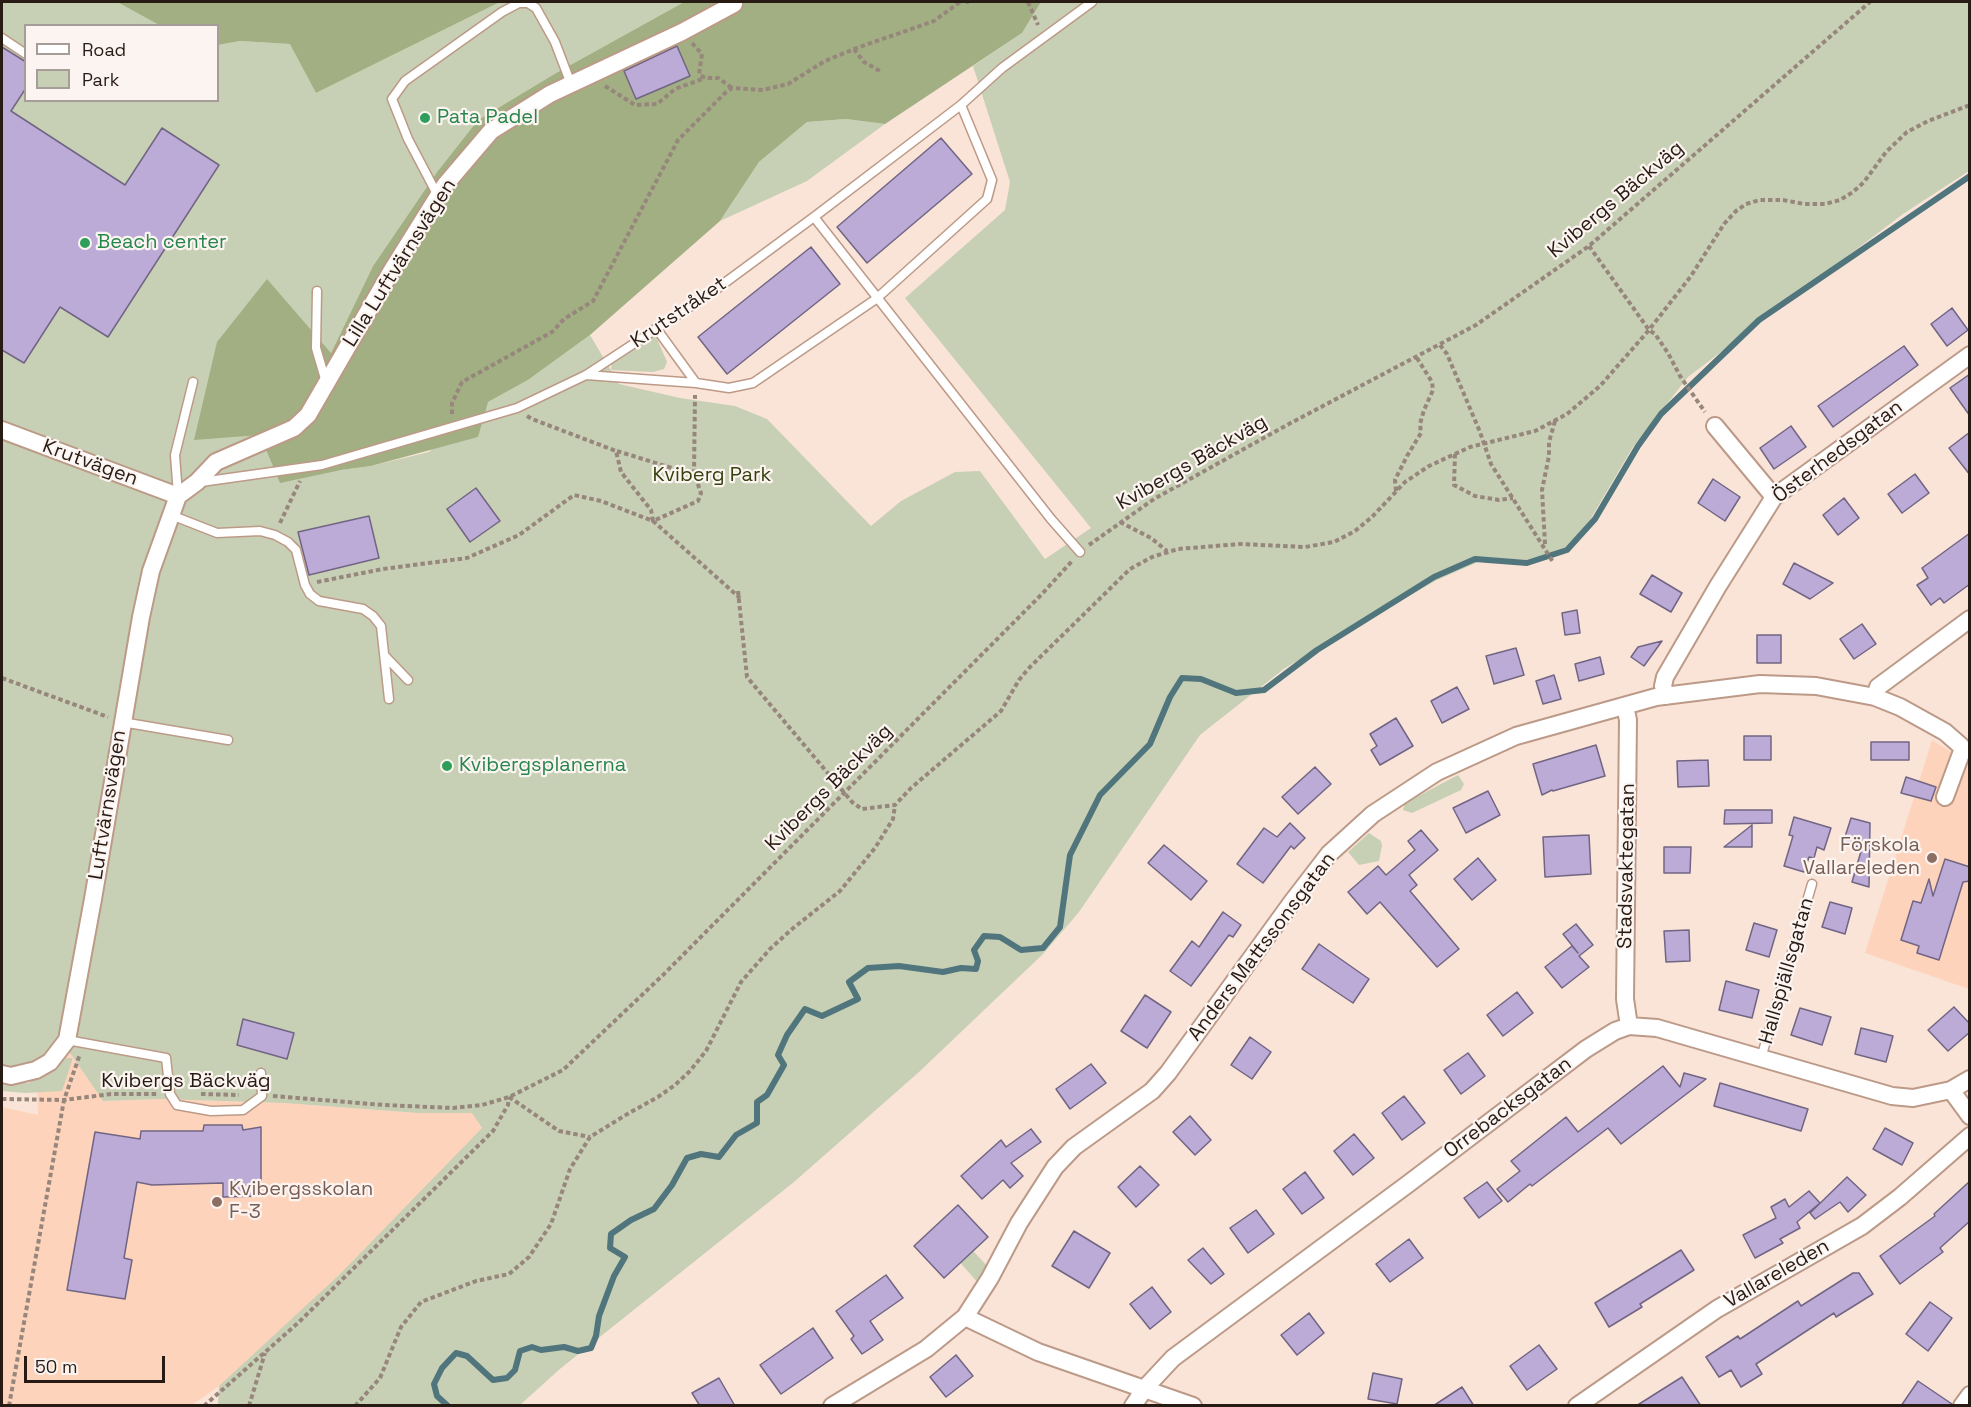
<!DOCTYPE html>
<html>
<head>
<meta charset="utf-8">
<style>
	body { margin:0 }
	#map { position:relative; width:1971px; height:1407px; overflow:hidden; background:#fae4d8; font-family:"Space Grotesk",sans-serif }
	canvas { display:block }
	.frame { position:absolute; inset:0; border:3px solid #281b14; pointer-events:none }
	.legend { position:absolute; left:24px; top:24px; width:195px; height:78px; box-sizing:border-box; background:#fcf4f0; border:2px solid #a79d98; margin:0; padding:8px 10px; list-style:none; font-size:18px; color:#281b14 }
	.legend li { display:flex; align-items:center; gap:12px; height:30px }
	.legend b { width:30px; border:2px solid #a79d98 }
	.scale { position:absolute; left:24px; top:1356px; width:141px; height:27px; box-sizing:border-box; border:3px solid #281b14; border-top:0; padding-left:8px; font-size:18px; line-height:21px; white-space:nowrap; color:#281b14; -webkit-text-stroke:4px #fcf4f0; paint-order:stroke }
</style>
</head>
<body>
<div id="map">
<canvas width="1971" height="1407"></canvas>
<div class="frame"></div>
<ul class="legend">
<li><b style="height:8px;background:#fff"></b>Road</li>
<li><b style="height:16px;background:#c7d0b5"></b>Park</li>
</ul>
<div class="scale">50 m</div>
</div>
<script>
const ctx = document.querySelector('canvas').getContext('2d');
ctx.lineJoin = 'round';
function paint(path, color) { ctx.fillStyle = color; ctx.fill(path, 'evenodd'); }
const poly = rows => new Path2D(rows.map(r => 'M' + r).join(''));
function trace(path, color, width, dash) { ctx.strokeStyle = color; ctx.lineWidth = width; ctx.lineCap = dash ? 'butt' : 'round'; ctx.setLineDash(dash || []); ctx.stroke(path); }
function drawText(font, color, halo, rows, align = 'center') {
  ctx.font = font + ' "Space Grotesk",sans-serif'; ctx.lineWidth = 4.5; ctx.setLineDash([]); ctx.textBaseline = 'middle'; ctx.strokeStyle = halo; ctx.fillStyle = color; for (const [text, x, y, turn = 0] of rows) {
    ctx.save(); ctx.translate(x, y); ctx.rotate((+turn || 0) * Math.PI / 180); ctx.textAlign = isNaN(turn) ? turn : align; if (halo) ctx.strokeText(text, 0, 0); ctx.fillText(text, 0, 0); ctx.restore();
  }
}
paint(poly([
	[1932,740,1969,763,1969,989,1865,953],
	[70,1053,103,1101,161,1099,284,1103,418,1113,473,1113,482,1129,339,1275,289,1323,219,1386,192,1405,2,1406,2,1107,38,1115,37,1075]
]), '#fed3bb');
paint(poly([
	[2,2,117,2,159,25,26,26,26,100,218,100,218,45,240,41,291,44,316,93,500,2,684,2,556,73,478,120,437,172,373,266,331,353,341,470,371,466,429,452,488,402,528,380,590,335,619,384,680,398,735,406,767,419,871,526,901,501,955,472,980,471,1045,559,1091,528,905,298,1005,210,1010,182,973,66,1022,33,1041,2,1969,2,1969,171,1903,214,1688,377,1633,447,1584,530,1568,547,1530,560,1487,558,1435,581,1285,668,1200,735,1079,912,1043,954,919,1072,794,1182,561,1368,520,1405,218,1405,219,1386,339,1275,482,1128,472,1113,418,1113,284,1103,161,1099,103,1101,70,1053,37,1075,2,1070],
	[846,119,885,124,807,181,720,221,759,162,807,122],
	[655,334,667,362,664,369,653,372,611,370,612,363],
	[1458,775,1464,784,1461,790,1412,813,1403,810,1405,803],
	[1369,833,1381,841,1382,846,1379,861,1359,865,1348,852],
	[66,1058,72,1058,72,1061,62,1091,25,1093,2,1091,2,1084,28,1083,53,1070],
	[962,1239,989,1268,979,1284,950,1251]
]), '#c7d0b5');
paint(poly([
	[117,2,500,2,316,93,290,44,240,41,218,45,218,26,159,25],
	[684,2,1041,2,1022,33,885,124,846,119,807,122,759,162,720,221,590,335,528,380,488,402,478,437,371,466,341,470,280,483,260,435,194,440,217,342,267,279,331,353,373,266,437,172,478,120,556,73]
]), '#a1af83');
trace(poly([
	[448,1406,437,1396,434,1384,442,1368,456,1353,467,1356,493,1380,507,1378,515,1370,520,1351,532,1347,541,1350,564,1347,578,1351,591,1348,596,1336,599,1316,614,1276,625,1257,610,1248,611,1234,631,1220,654,1209,672,1185,687,1158,701,1154,719,1157,736,1135,757,1123,757,1102,767,1095,784,1065,778,1055,787,1035,805,1009,822,1016,858,999,849,982,868,968,899,966,943,972,961,968,976,969,978,961,974,950,984,936,1000,937,1021,950,1043,948,1060,927,1070,855,1100,795,1150,744,1170,697,1182,678,1201,679,1236,693,1264,690,1317,650,1434,577,1475,559,1527,563,1567,550,1595,519,1638,446,1661,414,1759,320,1970,176]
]), '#51757d', 6);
const building = poly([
	[677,46,690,76,636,99,624,71,677,46],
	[2,47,26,62,26,88,11,111,125,185,162,128,219,165,108,337,60,307,24,363,2,350,2,47],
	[941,138,972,174,867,263,837,227,941,138],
	[811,247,840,284,727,374,698,337,811,247],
	[1952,308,1968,330,1947,346,1931,324,1952,308],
	[1904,346,1918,365,1833,427,1818,406,1904,346],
	[1970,374,1970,416,1950,388,1970,374],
	[1791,426,1806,447,1774,469,1760,448,1791,426],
	[1970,432,1970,475,1949,448,1970,432],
	[1915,474,1929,493,1902,513,1888,494,1915,474],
	[1713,479,1740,497,1725,521,1698,503,1713,479],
	[476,488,500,521,470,542,447,509,476,488],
	[1844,498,1859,518,1838,535,1823,515,1844,498],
	[369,516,379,558,309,575,298,532,369,516],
	[1970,533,1970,584,1944,603,1940,598,1931,605,1917,585,1928,578,1922,568,1970,533],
	[1794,563,1833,583,1810,599,1783,584,1794,563],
	[1652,575,1682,593,1671,612,1640,594,1652,575],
	[1577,610,1580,633,1565,635,1562,613,1577,610],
	[1862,624,1876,644,1854,659,1840,639,1862,624],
	[1757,635,1781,635,1781,663,1757,663,1757,635],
	[1662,641,1644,666,1631,657,1638,647,1662,641],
	[1516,648,1524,675,1494,684,1486,656,1516,648],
	[1600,657,1604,674,1579,681,1575,664,1600,657],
	[1554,675,1561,699,1543,704,1536,681,1554,675],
	[1457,687,1469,709,1442,723,1431,701,1457,687],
	[1396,718,1413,746,1380,765,1371,750,1377,746,1370,734,1396,718],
	[1744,736,1771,736,1771,760,1744,760,1744,736],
	[1871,742,1909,742,1909,760,1871,760,1871,742],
	[1596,745,1605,776,1553,791,1552,790,1542,795,1533,764,1596,745],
	[1708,760,1709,786,1678,787,1677,761,1708,760],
	[1315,767,1331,784,1298,814,1282,797,1315,767],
	[1906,777,1936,787,1931,801,1901,793,1906,777],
	[1488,791,1500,815,1466,833,1453,808,1488,791],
	[1725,810,1772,810,1772,823,1724,824,1725,810],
	[1794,817,1831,828,1824,850,1817,847,1814,858,1809,857,1804,872,1784,866,1793,836,1789,835,1794,817],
	[1851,818,1870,823,1869,887,1852,882,1862,848,1843,843,1851,818],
	[1290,823,1305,838,1294,849,1291,846,1263,883,1237,864,1264,828,1277,837,1290,823],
	[1752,825,1752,847,1724,847,1752,825],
	[1421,830,1438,850,1409,875,1417,885,1410,891,1459,949,1437,967,1380,902,1367,914,1348,892,1378,866,1386,875,1415,850,1408,841,1421,830],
	[1589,835,1591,874,1545,877,1543,837,1589,835],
	[1164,845,1207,881,1191,900,1148,863,1164,845],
	[1664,847,1691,847,1690,873,1664,873,1664,847],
	[1478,858,1496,880,1472,900,1454,879,1478,858],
	[1945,859,1970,867,1970,881,1963,882,1939,960,1917,953,1919,946,1901,940,1913,901,1921,903,1929,879,1933,896,1945,859],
	[1830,902,1852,908,1845,934,1822,927,1830,902],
	[1223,912,1241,925,1233,937,1229,935,1191,986,1170,971,1192,941,1199,947,1223,912],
	[1754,923,1777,930,1769,957,1746,950,1754,923],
	[1576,924,1593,945,1579,956,1589,967,1562,988,1545,967,1572,946,1578,953,1563,934,1576,924],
	[1689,930,1690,961,1666,962,1664,931,1689,930],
	[1319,944,1369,979,1353,1003,1302,969,1319,944],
	[1726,981,1759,990,1752,1018,1719,1010,1726,981],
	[1517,992,1533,1013,1503,1036,1487,1015,1517,992],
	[1145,995,1171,1012,1147,1048,1121,1031,1145,995],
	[1954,1007,1970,1024,1970,1032,1948,1051,1928,1030,1954,1007],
	[1800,1008,1831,1017,1822,1045,1791,1035,1800,1008],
	[243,1019,294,1033,287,1059,237,1045,243,1019],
	[1861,1028,1893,1036,1886,1062,1855,1054,1861,1028],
	[1250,1037,1271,1052,1252,1079,1231,1065,1250,1037],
	[1468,1053,1485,1076,1461,1094,1444,1070,1468,1053],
	[1091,1064,1106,1083,1070,1109,1056,1089,1091,1064],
	[1663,1066,1680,1087,1684,1073,1706,1079,1621,1144,1608,1128,1532,1186,1530,1184,1508,1202,1497,1189,1520,1171,1511,1161,1566,1117,1578,1132,1663,1066],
	[1720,1083,1808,1109,1801,1131,1714,1106,1720,1083],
	[1404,1096,1425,1123,1402,1140,1382,1113,1404,1096],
	[1190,1116,1211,1140,1195,1155,1173,1132,1190,1116],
	[204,1125,242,1125,243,1130,261,1127,261,1196,223,1197,223,1183,152,1185,137,1182,124,1258,132,1260,125,1299,67,1290,95,1132,140,1139,141,1131,203,1131,204,1125],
	[1885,1128,1913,1143,1902,1165,1873,1149,1885,1128],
	[1031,1129,1041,1142,1011,1163,1023,1176,1010,1188,1003,1180,982,1199,961,1176,1001,1140,1006,1147,1031,1129],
	[1354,1134,1374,1158,1353,1175,1334,1151,1354,1134],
	[1140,1166,1159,1185,1136,1207,1118,1187,1140,1166],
	[1305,1172,1324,1198,1302,1214,1283,1189,1305,1172],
	[1847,1177,1866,1195,1848,1212,1840,1202,1815,1219,1810,1213,1847,1177],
	[1970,1181,1970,1221,1940,1248,1943,1252,1900,1284,1880,1256,1935,1216,1934,1214,1970,1181],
	[1487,1182,1502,1201,1479,1218,1464,1198,1487,1182],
	[1809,1191,1820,1203,1797,1222,1800,1228,1780,1239,1783,1243,1755,1258,1743,1235,1776,1218,1771,1207,1785,1199,1789,1207,1809,1191],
	[958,1205,988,1237,944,1278,914,1246,958,1205],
	[1256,1210,1274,1234,1248,1253,1230,1228,1256,1210],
	[1074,1231,1110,1253,1089,1288,1052,1266,1074,1231],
	[1409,1239,1423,1258,1390,1282,1376,1264,1409,1239],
	[1203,1248,1224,1274,1211,1284,1188,1260,1203,1248],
	[1681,1250,1694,1270,1640,1304,1642,1307,1609,1327,1595,1303,1681,1250],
	[1853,1273,1859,1273,1873,1294,1836,1317,1834,1313,1756,1364,1762,1374,1741,1387,1731,1370,1719,1377,1706,1357,1738,1336,1740,1339,1798,1301,1801,1306,1853,1273],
	[886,1275,903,1298,870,1321,883,1340,862,1354,851,1339,854,1336,836,1311,886,1275],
	[1152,1287,1171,1312,1150,1329,1130,1304,1152,1287],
	[1930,1302,1952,1318,1928,1351,1906,1334,1930,1302],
	[1309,1313,1324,1333,1297,1355,1281,1335,1309,1313],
	[813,1328,833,1358,781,1394,760,1365,813,1328],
	[1539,1345,1557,1369,1527,1390,1510,1366,1539,1345],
	[956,1355,973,1376,946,1397,930,1377,956,1355],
	[1373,1373,1402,1379,1397,1404,1368,1399,1373,1373],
	[1682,1377,1701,1406,1636,1406,1682,1377],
	[719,1378,735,1406,700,1406,692,1393,719,1378],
	[1918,1381,1952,1404,1952,1406,1901,1406,1918,1381],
	[1462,1387,1474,1406,1433,1406,1462,1387]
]);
paint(building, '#bcabd7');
trace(building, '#716583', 1.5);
const lane = poly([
	[2,38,26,54],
	[438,196,408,139,392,99,405,81,502,12,519,3,528,3,536,8,555,42,571,84],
	[814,217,1051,519,1080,552],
	[317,291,316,348,326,382],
	[656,328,696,383,729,388,753,383,876,299,987,199,992,180,961,105],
	[586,375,696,383],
	[201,482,322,465,517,408,586,375,711,293,814,217,961,105,1002,68,1092,2],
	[178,495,175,455,193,382],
	[171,515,217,533,260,531,275,535,288,542,296,550,305,585,310,594,319,601,363,609,373,616,381,626,389,699],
	[385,656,408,680],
	[122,722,228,740],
	[67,1040,166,1058,170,1094,177,1105,211,1111,243,1110,262,1096,261,1073],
	[1761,1058,1812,884]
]);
const street = poly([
	[1715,426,1774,497],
	[2,430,178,496],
	[178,496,197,482,216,462,294,428,308,415,392,270,445,185,491,131,550,94,682,32,734,4],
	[1666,696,1663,686,1665,677,1718,586,1774,497,1970,355],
	[1875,697,1878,687,1970,619],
	[1625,706,1628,720,1625,999,1629,1026],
	[2,1074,11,1076,36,1070,50,1062,67,1040,93,899,141,617,151,571,178,496],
	[1970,1079,1951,1090,1970,1116],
	[965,1317,1038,1352,1193,1406],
	[832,1406,926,1349,965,1317,990,1278,1019,1223,1055,1167,1074,1147,1152,1091,1168,1073,1292,902,1329,854,1373,814,1437,772,1516,736,1656,697,1760,684,1816,686,1875,697,1900,707,1945,732,1961,746,1962,751,1945,797],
	[1133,1406,1145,1388,1173,1358,1408,1184,1586,1049,1615,1031,1629,1026,1657,1028,1892,1096,1913,1098,1951,1090],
	[1577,1406,1717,1309,1862,1226,1900,1197,1970,1136],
	[1962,1406,1970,1395]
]);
trace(lane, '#bc9a87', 11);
trace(street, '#bc9a87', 20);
trace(poly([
	[966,2,969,2],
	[1028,2,1038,25],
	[692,43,702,54,699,74,705,78,718,78,732,88],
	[854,49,864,62,880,71],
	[605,86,635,105,657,104,675,89,705,78],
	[1589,246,1649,330,1655,334,1668,353,1680,376,1705,412],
	[1440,345,1447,354,1480,432,1491,464,1553,562],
	[452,414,452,403,462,382,552,332,564,319,593,301,678,140,725,93,732,88,763,90,788,84,825,61,854,49,934,21,960,2],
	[527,416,532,419,616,451,621,472,651,510,653,521,698,501,701,493,694,473,695,395],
	[617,451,672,468,694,473],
	[1455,454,1454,485,1475,496,1499,500,1513,498],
	[1396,491,1395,480,1407,456,1421,433,1420,424,1424,410,1433,390,1432,382,1417,358],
	[1120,522,1151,538,1167,551],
	[280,523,300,481],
	[1545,544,1542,490,1549,456,1549,442,1555,421],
	[1089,545,1154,499,1287,425,1476,325,1589,246,1870,2],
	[317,582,383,569,467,558,519,535,574,495,601,501,653,521,740,598],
	[738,591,747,677,852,802,862,809,895,805,911,788,1001,711,1019,680,1028,669,1130,569,1152,557,1178,549,1240,544,1305,547,1334,542,1355,531,1372,517,1405,482,1429,466,1470,447,1535,431,1567,414,1600,386,1649,330,1691,276,1724,224,1736,211,1746,204,1760,200,1783,200,1804,204,1825,204,1840,200,1853,192,1864,182,1886,152,1907,132,1928,121,1970,105],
	[2,678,108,717],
	[201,1094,239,1095],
	[273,1096,384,1105,453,1108,482,1105,509,1097,563,1070,663,975,1041,595,1073,560],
	[509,1097,559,1131,590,1137],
	[2,1099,64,1100,111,1094,158,1094],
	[9,1406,64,1100,80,1054],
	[204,1406,298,1323,493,1131,508,1105,509,1097],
	[249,1406,265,1353],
	[355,1406,380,1378,401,1327,421,1302,476,1281,509,1274,529,1257,551,1224,570,1169,590,1137,629,1113,658,1097,675,1085,690,1071,706,1051,741,982,770,949,792,929,840,891,875,848,893,819,895,805]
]), '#97867c', 4, [4.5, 3]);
trace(lane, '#fff', 8);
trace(street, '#fff', 16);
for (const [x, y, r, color] of [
	[425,118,6,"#2e9e5b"],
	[85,243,6,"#2e9e5b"],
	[447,766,6,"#2e9e5b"],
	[1932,858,6,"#8d6e63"],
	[217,1202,6,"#8d6e63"]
]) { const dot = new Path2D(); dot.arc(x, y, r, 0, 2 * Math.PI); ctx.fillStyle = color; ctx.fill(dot); trace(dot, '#fcf4f0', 2); }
drawText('20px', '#27864d', '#fcf4f0', [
	["Pata Padel",437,118],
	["Beach center",97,243],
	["Kvibergsplanerna",459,766]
], 'left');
drawText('20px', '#281b14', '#fcf4f0', [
	["Kvibergs Bäckväg",1616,200,-40],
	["Lilla Luftvärnsvägen",400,263,-58],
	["Krutstråket",679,313,-34],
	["Österhedsgatan",1838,452,-37],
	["Krutvägen",90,463,20],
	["Kvibergs Bäckväg",1192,463,-30],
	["Kvibergs Bäckväg",829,788,-45],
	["Luftvärnsvägen",108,805,-81],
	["Stadsvaktegatan",1627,866,-89],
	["Anders Mattssonsgatan",1262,947,-53],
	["Hallspjällsgatan",1787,971,-74],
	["Kvibergs Bäckväg",186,1082],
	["Orrebacksgatan",1508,1108,-37],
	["Vallareleden",1777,1274,-30]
]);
drawText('20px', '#34410d', '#fcf4f0', [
	["Kviberg Park",712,476]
]);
drawText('20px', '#785e54', '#fcf4f0', [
	["Förskola",1920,846],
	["Vallareleden",1920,869],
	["Kvibergsskolan",229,1190,"left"],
	["F-3",229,1213,"left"]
], 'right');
</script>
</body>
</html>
